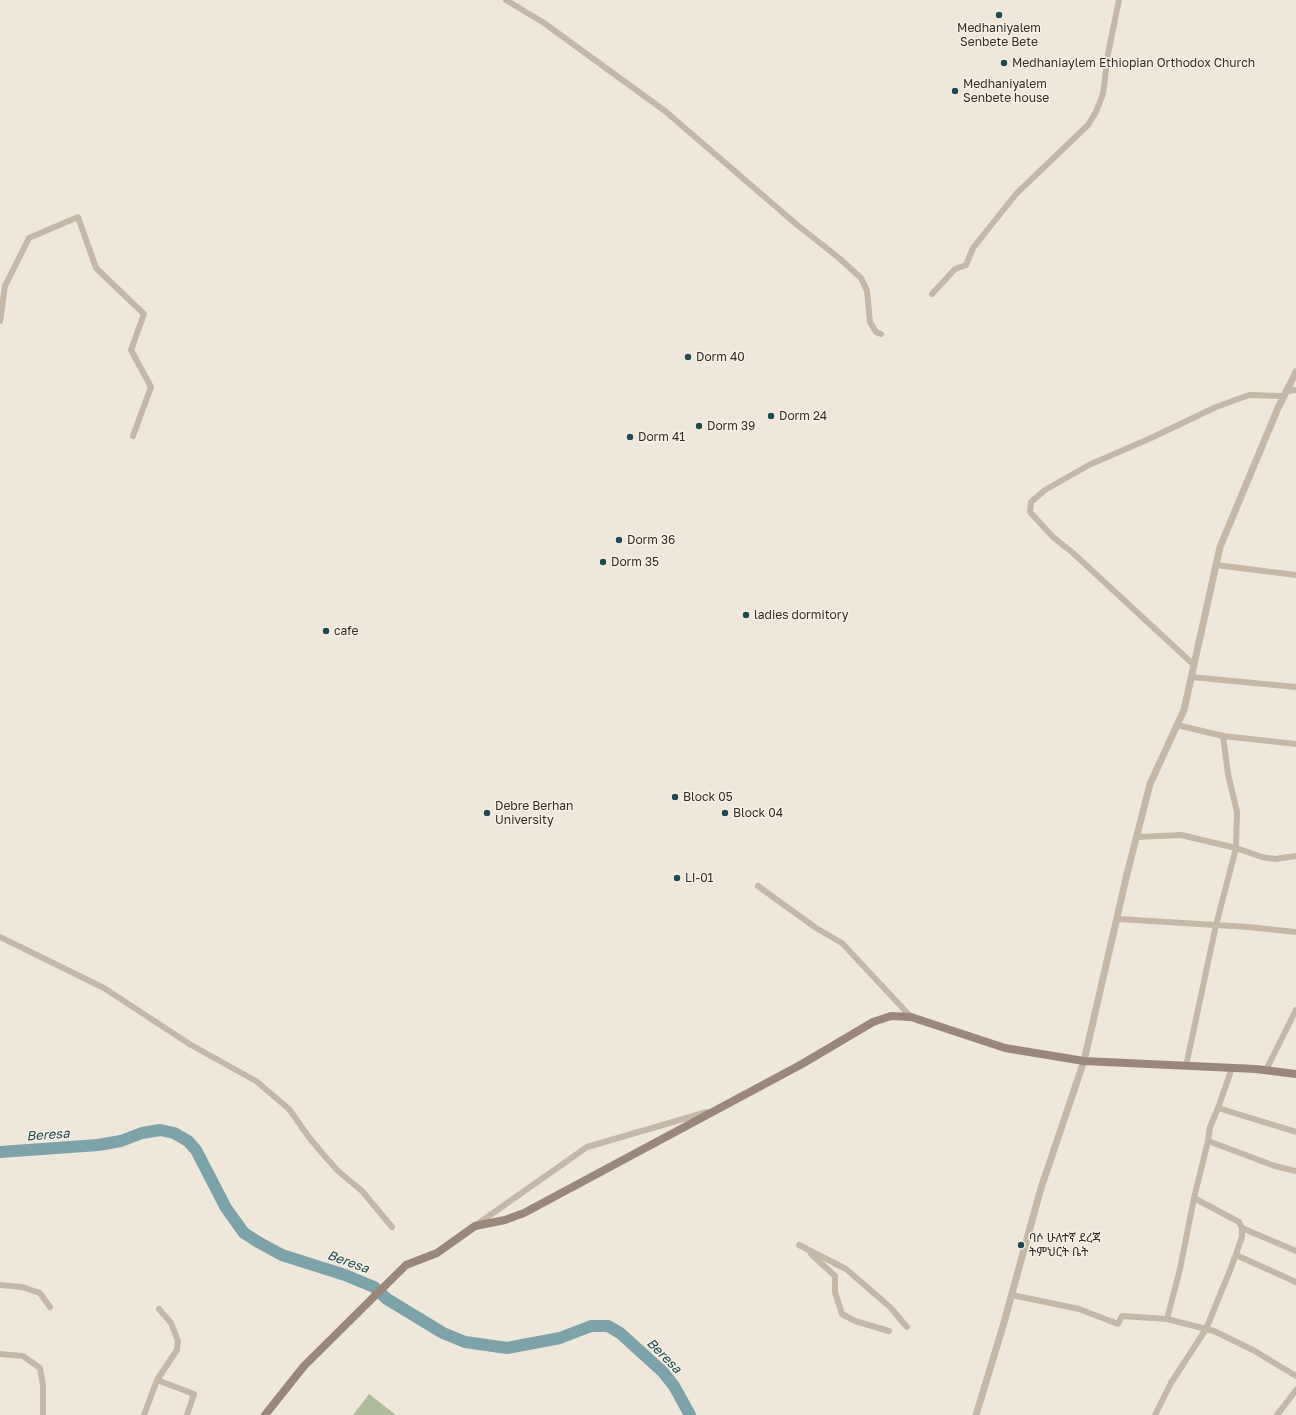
<!DOCTYPE html>
<html>
<head>
<meta charset="utf-8">
<style>
	body { margin:0 }
	canvas { display:block; background:#efe7da }
</style>
</head>
<body>
<canvas width="1296" height="1415"></canvas>
<script>
const ctx = document.querySelector('canvas').getContext('2d');
ctx.lineJoin = 'round';
function paint(path, color) { ctx.fillStyle = color; ctx.fill(path, 'evenodd'); }
const poly = rows => new Path2D(rows.map(r => 'M' + r).join(''));
function trace(path, color, width, dash) { ctx.strokeStyle = color; ctx.lineWidth = width; ctx.lineCap = dash ? 'butt' : 'round'; ctx.setLineDash(dash || []); ctx.stroke(path); }
function drawText(font, color, halo, rows, align = 'center') {
  ctx.font = font + ' "Golos Text","Noto Sans Ethiopic",sans-serif'; ctx.lineWidth = 3; ctx.setLineDash([]); ctx.textBaseline = 'middle'; ctx.strokeStyle = halo; ctx.fillStyle = color; for (const [text, x, y, turn = 0] of rows) {
    ctx.save(); ctx.translate(x, y); ctx.rotate((+turn || 0) * Math.PI / 180); ctx.textAlign = isNaN(turn) ? turn : align; if (halo) ctx.strokeText(text, 0, 0); ctx.fillText(text, 0, 0); ctx.restore();
  }
}
paint(poly([
	[369,1394,396,1415,353,1415]
]), '#afbc9c');
trace(poly([
	[0,1152,98,1145,121,1141,142,1133,160,1130,174,1133,188,1141,196,1150,226,1208,244,1233,258,1242,282,1255,345,1275,374,1287,387,1299,443,1333,465,1342,507,1348,560,1338,591,1326,608,1326,620,1333,663,1372,674,1386,690,1415]
]), '#7ca3a9', 12);
trace(poly([
	[506,0,544,23,665,111,796,224,839,258,861,278,864,284,867,291,870,322,876,332,881,334],
	[932,294,955,269,966,265,973,248,1016,194,1088,125,1096,112,1103,94,1108,54,1119,0],
	[0,321,5,286,29,238,78,217,96,268,144,314,131,350,151,387,133,436],
	[1287,391,1296,390],
	[1216,565,1296,575],
	[1194,665,1073,553,1053,537,1030,512,1031,502,1045,490,1089,465,1151,438,1216,407,1249,395,1284,396],
	[1191,677,1296,687],
	[1177,725,1223,736,1296,744],
	[1137,837,1181,835,1236,848,1262,857,1275,859,1296,856],
	[758,886,816,928,842,943,911,1017],
	[1118,919,1248,927,1296,932],
	[0,937,104,988,191,1045,256,1081,289,1109,308,1136,322,1153,338,1171,362,1191,392,1227],
	[1186,1066,1216,925,1236,848,1237,812,1228,774,1223,736],
	[1232,1068,1218,1108,1296,1132],
	[1266,1070,1296,1010],
	[1218,1108,1210,1127,1208,1141,1275,1166,1296,1171],
	[476,1225,587,1147,707,1112],
	[1242,1228,1296,1251],
	[799,1245,846,1269,890,1307,907,1327],
	[811,1254,835,1276,835,1292,842,1314,855,1321,889,1331],
	[1236,1255,1296,1282],
	[0,1285,22,1287,40,1293,50,1307],
	[1012,1295,1079,1309,1118,1324,1122,1316,1167,1319,1214,1331,1253,1350,1296,1376],
	[1167,1319,1180,1269,1194,1198,1208,1141],
	[0,1354,23,1356,40,1368,43,1386,43,1415],
	[157,1380,194,1394,187,1415],
	[144,1415,157,1380,177,1350,178,1341,171,1323,159,1309],
	[1155,1415,1171,1383,1206,1329,1231,1268,1242,1237,1242,1228,1239,1222,1194,1198],
	[1277,1415,1296,1390]
]), '#c6b8a7', 6);
trace(poly([
	[976,1415,1003,1326,1041,1188,1084,1061,1127,874,1150,784,1184,710,1220,547,1278,408,1296,372]
]), '#c6b8a7', 7);
trace(poly([
	[265,1415,304,1366,406,1265,437,1253,475,1226,505,1220,524,1213,802,1064,873,1022,891,1016,911,1017,1005,1048,1084,1061,1256,1069,1296,1074]
]), '#998779', 8);
for (const [x, y, r, color] of [
	[999,15,4,"#214950"],
	[1004,63,4,"#214950"],
	[955,91,4,"#214950"],
	[688,357,4,"#214950"],
	[771,416,4,"#214950"],
	[699,426,4,"#214950"],
	[630,437,4,"#214950"],
	[619,540,4,"#214950"],
	[603,562,4,"#214950"],
	[746,615,4,"#214950"],
	[326,631,4,"#214950"],
	[675,797,4,"#214950"],
	[487,813,4,"#214950"],
	[725,813,4,"#214950"],
	[677,878,4,"#214950"],
	[1021,1245,4,"#214950"]
]) { const dot = new Path2D(); dot.arc(x, y, r, 0, 2 * Math.PI); ctx.fillStyle = color; ctx.fill(dot); trace(dot, '#f7f1e6', 1.5); }
drawText('12px', '#332c27', '#f7f1e6', [
	["Medhaniyalem",999,28,"center"],
	["Senbete Bete",999,42,"center"],
	["Medhaniaylem Ethiopian Orthodox Church",1012,63],
	["Medhaniyalem",963,84],
	["Senbete house",963,98],
	["Dorm 40",696,357],
	["Dorm 24",779,416],
	["Dorm 39",707,426],
	["Dorm 41",638,437],
	["Dorm 36",627,540],
	["Dorm 35",611,562],
	["ladies dormitory",754,615],
	["cafe",334,631],
	["Block 05",683,797],
	["Debre Berhan",495,806],
	["University",495,820],
	["Block 04",733,813],
	["LI-01",685,878],
	["ባሶ ሁለተኛ ደረጃ",1029,1238],
	["ትምህርት ቤት",1029,1252]
], 'left');
drawText('italic 13px', '#214950', '#f7f1e6', [
	["Beresa",48,1135,-4],
	["Beresa",348,1262,20],
	["Beresa",664,1356,45]
]);
</script>
</body>
</html>
